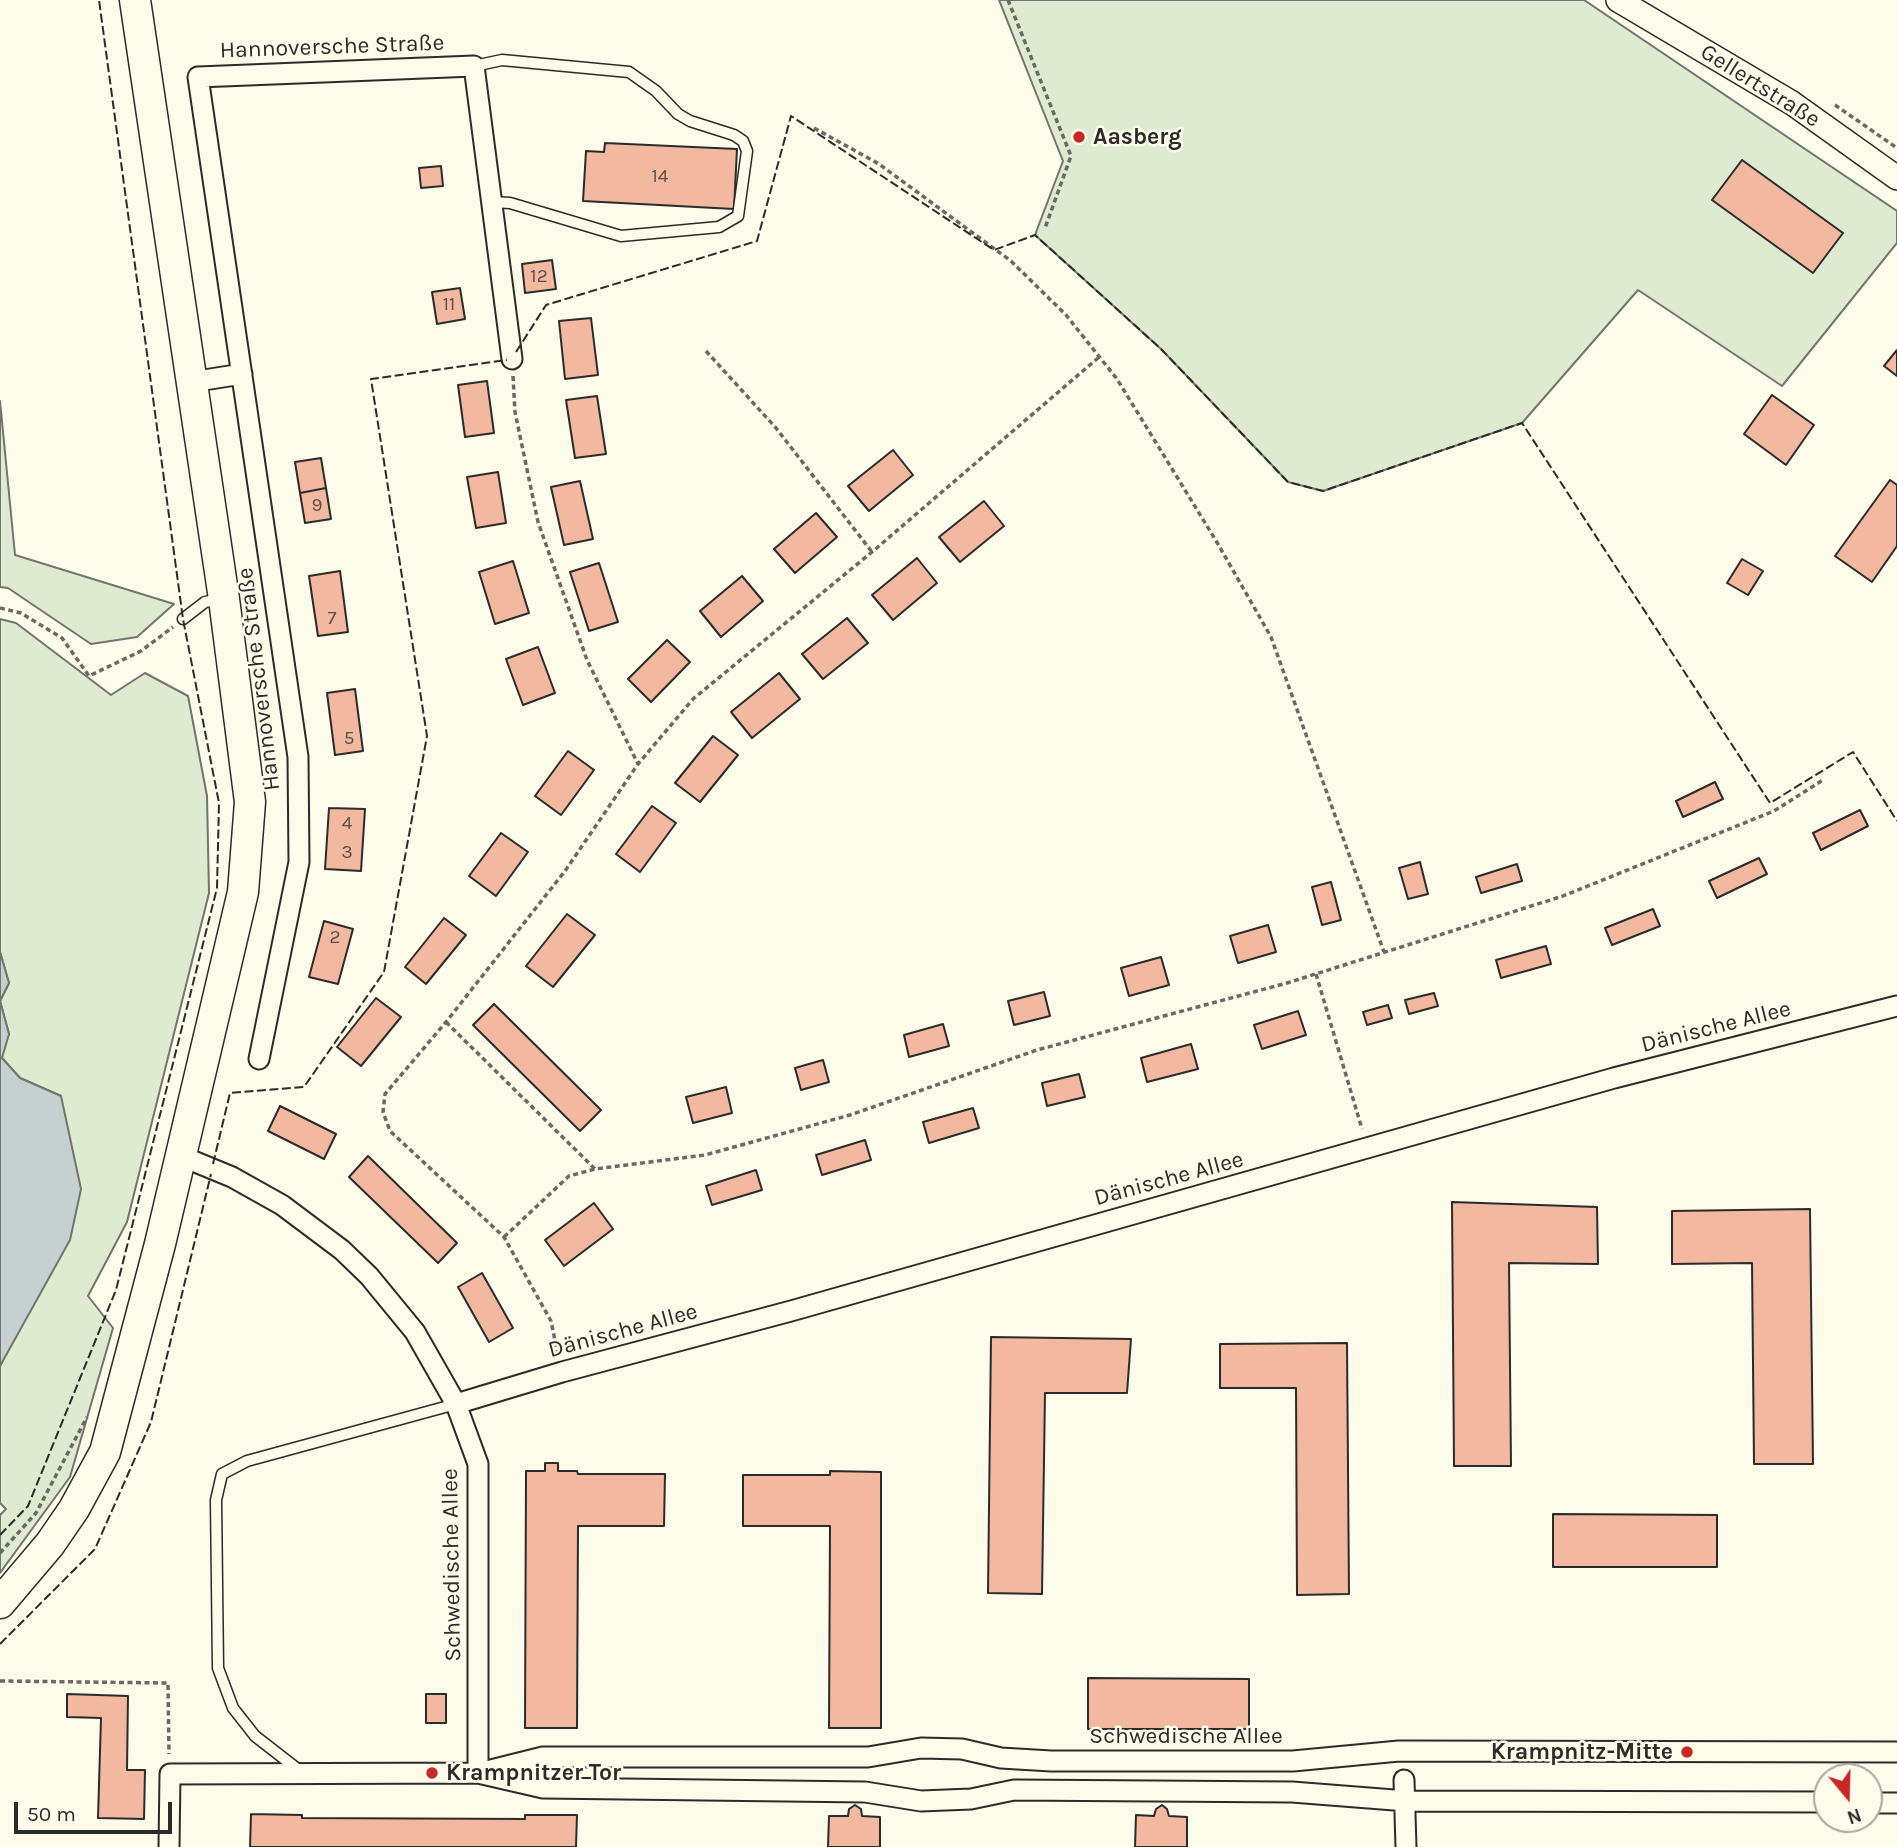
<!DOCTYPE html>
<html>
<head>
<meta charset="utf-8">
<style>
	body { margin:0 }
	#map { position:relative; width:1897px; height:1847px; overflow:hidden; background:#fdfbea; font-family:Karla,sans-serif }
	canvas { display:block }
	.north { position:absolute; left:1813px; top:1763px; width:70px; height:70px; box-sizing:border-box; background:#fdfbea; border:2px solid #a9a89e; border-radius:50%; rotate:161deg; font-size:19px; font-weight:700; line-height:28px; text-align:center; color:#2b2b2b }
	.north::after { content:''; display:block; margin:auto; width:24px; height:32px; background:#c62828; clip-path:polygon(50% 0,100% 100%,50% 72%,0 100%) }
	.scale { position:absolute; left:14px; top:1802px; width:158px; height:32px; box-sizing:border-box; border:4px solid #2b2b2b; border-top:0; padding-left:9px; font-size:21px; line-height:24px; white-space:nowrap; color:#2b2b2b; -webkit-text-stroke:5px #fdfbea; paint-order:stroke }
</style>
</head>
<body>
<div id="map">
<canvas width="1897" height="1847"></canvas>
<div class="north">N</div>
<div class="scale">50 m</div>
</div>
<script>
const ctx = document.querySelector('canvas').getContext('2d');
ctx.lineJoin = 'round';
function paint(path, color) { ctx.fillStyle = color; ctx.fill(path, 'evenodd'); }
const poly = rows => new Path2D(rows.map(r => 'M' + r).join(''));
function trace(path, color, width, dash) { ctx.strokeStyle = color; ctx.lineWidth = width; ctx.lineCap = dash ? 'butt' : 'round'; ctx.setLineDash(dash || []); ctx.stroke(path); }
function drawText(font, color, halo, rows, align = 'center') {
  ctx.font = font + ' Karla,sans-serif'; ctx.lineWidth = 5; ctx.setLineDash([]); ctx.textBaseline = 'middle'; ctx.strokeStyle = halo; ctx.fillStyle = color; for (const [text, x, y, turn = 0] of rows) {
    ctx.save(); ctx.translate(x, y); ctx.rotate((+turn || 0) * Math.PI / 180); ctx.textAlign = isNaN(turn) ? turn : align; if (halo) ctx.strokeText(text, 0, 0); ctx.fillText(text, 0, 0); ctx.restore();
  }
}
const green = poly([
	[999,0,1584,0,1897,211,1897,243,1782,386,1638,290,1522,423,1323,491,1288,482,1161,349,1035,235,1063,161,999,0],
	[0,401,15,555,174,604,137,637,91,644,8,588,0,587,0,401],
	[0,619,16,623,111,695,145,673,188,696,207,796,209,893,127,1222,88,1296,113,1328,70,1477,0,1573,0,1515,6,1509,0,1503,0,1366,20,1325,61,1096,20,1078,1,1057,9,1034,0,1001,9,983,0,952,0,619]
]);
paint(green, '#deebd1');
trace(green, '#74746e', 2);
const water = poly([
	[0,952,9,983,0,1001,9,1034,2,1058,20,1078,61,1096,81,1189,70,1240,0,1366,0,952]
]);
paint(water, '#c7d0d0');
trace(water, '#74746e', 2);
const building = poly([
	[605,143,737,149,734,209,583,201,586,151,604,152,605,143],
	[1742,160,1843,233,1813,273,1712,200,1742,160],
	[441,166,443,186,421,188,419,168,441,166],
	[552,260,556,289,525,293,522,264,552,260],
	[460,288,465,319,437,324,432,292,460,288],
	[591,318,598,375,565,379,559,321,591,318],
	[1897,350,1897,376,1884,366,1897,350],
	[487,381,494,433,465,437,458,385,487,381],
	[1772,395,1814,425,1786,465,1744,434,1772,395],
	[597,396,606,454,575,458,566,400,597,396],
	[893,450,913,475,869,511,848,486,893,450],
	[321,458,326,488,300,493,295,462,321,458],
	[498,472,506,523,476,528,467,477,498,472],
	[1890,480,1897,485,1897,546,1872,582,1835,556,1890,480],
	[580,481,593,539,564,545,551,487,580,481],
	[326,488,331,519,305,523,300,493,326,488],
	[984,501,1004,526,960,562,939,537,984,501],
	[816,513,837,537,795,573,774,549,816,513],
	[917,558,937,583,893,620,872,595,917,558],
	[1742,559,1763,571,1748,595,1727,583,1742,559],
	[513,561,529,613,495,624,479,572,513,561],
	[599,563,618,622,589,631,570,572,599,563],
	[340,571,348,632,318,636,309,576,340,571],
	[742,576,763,601,721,637,700,611,742,576],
	[847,618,868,643,823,679,802,654,847,618],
	[667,640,690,662,651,702,628,679,667,640],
	[538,647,555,693,523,705,506,659,538,647],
	[779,673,800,699,752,738,731,712,779,673],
	[355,689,363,751,335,755,327,693,355,689],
	[713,736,738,755,700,802,675,783,713,736],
	[568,751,594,770,561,815,535,796,568,751],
	[1715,782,1723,799,1683,817,1676,801,1715,782],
	[652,806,676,823,640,872,616,854,652,806],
	[329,808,365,809,361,871,325,869,329,808],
	[1860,810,1868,826,1821,850,1813,833,1860,810],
	[501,833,528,852,496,896,469,876,501,833],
	[1759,858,1767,874,1717,898,1709,881,1759,858],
	[1420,862,1428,894,1408,899,1399,868,1420,862],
	[1517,864,1522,881,1481,893,1476,877,1517,864],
	[1331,882,1341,920,1322,925,1312,887,1331,882],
	[1653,909,1660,926,1612,945,1605,928,1653,909],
	[567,914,595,935,553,987,526,966,567,914],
	[444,918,466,935,426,984,405,967,444,918],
	[324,921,353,929,338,984,309,977,324,921],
	[1268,925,1276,952,1238,963,1230,936,1268,925],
	[1546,946,1551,964,1501,978,1496,960,1546,946],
	[1161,957,1169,985,1129,996,1121,968,1161,957],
	[1044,992,1050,1016,1014,1025,1008,1001,1044,992],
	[1434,993,1438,1006,1409,1014,1405,1000,1434,993],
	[376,998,401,1017,361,1066,337,1047,376,998],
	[494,1004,601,1110,580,1131,473,1025,494,1004],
	[1388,1005,1392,1018,1367,1025,1363,1012,1388,1005],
	[1298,1011,1306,1035,1262,1049,1254,1025,1298,1011],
	[943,1024,949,1046,909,1057,904,1035,943,1024],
	[1191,1044,1198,1069,1147,1082,1141,1058,1191,1044],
	[823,1060,829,1082,801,1090,795,1068,823,1060],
	[1079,1074,1085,1097,1047,1106,1042,1083,1079,1074],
	[726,1087,732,1113,693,1123,686,1097,726,1087],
	[280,1106,336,1134,324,1159,268,1131,280,1106],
	[973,1108,979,1128,929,1143,923,1122,973,1108],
	[865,1140,871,1160,822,1175,816,1155,865,1140],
	[368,1156,457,1243,438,1263,349,1177,368,1156],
	[756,1170,762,1190,712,1205,706,1186,756,1170],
	[1452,1202,1597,1207,1598,1264,1509,1263,1511,1466,1454,1466,1452,1202],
	[594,1203,613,1229,564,1266,545,1240,594,1203],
	[1810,1209,1813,1464,1754,1464,1752,1263,1672,1264,1672,1211,1810,1209],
	[482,1273,513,1328,489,1342,458,1287,482,1273],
	[991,1337,1131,1339,1127,1393,1045,1393,1042,1594,988,1593,991,1337],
	[1347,1343,1349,1594,1297,1595,1296,1388,1220,1388,1220,1344,1347,1343],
	[545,1463,558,1463,558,1471,577,1471,578,1474,665,1474,664,1526,578,1526,577,1728,525,1728,526,1471,545,1471,545,1463],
	[830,1471,881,1472,881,1728,829,1728,830,1526,743,1526,743,1475,830,1475,830,1471],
	[1553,1514,1717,1515,1717,1567,1553,1567,1553,1514],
	[1088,1678,1249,1679,1249,1729,1088,1729,1088,1678],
	[67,1694,128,1696,127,1770,145,1770,144,1819,98,1818,101,1718,67,1717,67,1694],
	[426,1694,446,1694,446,1723,426,1723,426,1694],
	[855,1805,861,1809,862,1816,880,1817,880,1847,828,1847,829,1816,848,1816,849,1809,855,1805],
	[1162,1805,1167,1809,1169,1816,1187,1817,1187,1847,1135,1847,1136,1815,1154,1816,1156,1809,1162,1805],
	[251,1814,302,1815,302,1818,525,1819,525,1815,577,1815,576,1847,250,1847,251,1814]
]);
paint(building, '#f2b8a0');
trace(building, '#2b2b2b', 2);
const service = poly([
	[474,66,502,60,629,72,656,91,678,114,690,121,734,135,743,141,747,151,738,216,719,227,621,236,510,203,492,202],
	[183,619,205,602,220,599],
	[300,1771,255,1736,233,1708,218,1668,216,1500,222,1474,247,1461,456,1404]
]);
const minor = poly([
	[191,382,242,374],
	[259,1059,299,862,298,757,198,77,474,66,512,359],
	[181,1156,232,1177,282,1205,342,1250,369,1276,415,1332,456,1404,478,1464,478,1773],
	[456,1404,562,1372,791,1311,1614,1078,1897,1006],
	[483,1772,543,1757,868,1757,921,1748,962,1749,1001,1758,1051,1761,1293,1761,1399,1751,1897,1752],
	[1404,1780,1406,1847],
	[1869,1803,1897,1803],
	[169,1847,170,1774,478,1773,543,1788,865,1792,921,1801,971,1799,1014,1790,1292,1792,1407,1801,1827,1802]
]);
const tertiary = poly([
	[1618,0,1792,103,1897,178]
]);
const primary = poly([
	[0,1603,50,1544,74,1509,105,1452,160,1244,243,892,250,802,224,599,135,0]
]);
trace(service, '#2b2b2b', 13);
trace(minor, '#2b2b2b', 23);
trace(tertiary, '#2b2b2b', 26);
trace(primary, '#2b2b2b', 33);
trace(poly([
	[1008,0,1071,156,1045,228],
	[1835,105,1897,148],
	[814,128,879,164,1011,261,1066,315,1117,379,1218,544,1271,637,1384,952],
	[706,351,776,428,872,552],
	[513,376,515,412,538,522,587,660,638,764],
	[0,608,21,613,62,638,89,676,141,651,173,627],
	[1316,974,1362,1129],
	[446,1022,595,1169],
	[504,1237,569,1176,595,1169,705,1155,850,1115,1037,1050,1287,983,1563,896,1774,811,1823,780],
	[558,1355,551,1321,504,1237,390,1131,383,1112,385,1094,446,1022,565,871,638,764,693,699,872,552,1098,358],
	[0,1553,36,1513,87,1417],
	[0,1681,168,1683,169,1754]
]), '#6a6964', 3.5, [5, 3.5]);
trace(service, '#fdfbea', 10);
trace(minor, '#fdfbea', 19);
trace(tertiary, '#fdfbea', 23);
trace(primary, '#fdfbea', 30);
trace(poly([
	[516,352,546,305,757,241,791,116,994,250,1035,235,1161,349,1288,482,1323,491,1522,423,1770,803,1853,752,1897,821],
	[213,1164,230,1093,304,1087,384,972,427,736,371,379,507,360],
	[0,1535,28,1506,116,1290,217,888,219,803,183,619,99,0],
	[0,1644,95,1549,151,1422,211,1174]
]), '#2b2b2b', 2, [9, 3.5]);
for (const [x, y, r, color] of [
	[1079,137,7,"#c62828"],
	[1687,1752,7,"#c62828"],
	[432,1773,7,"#c62828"]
]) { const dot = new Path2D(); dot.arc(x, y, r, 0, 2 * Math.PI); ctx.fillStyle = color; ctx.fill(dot); trace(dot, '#fdfbea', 2.5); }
drawText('19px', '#5d4e48', null, [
	["14",660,177],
	["12",539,277],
	["11",449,305],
	["9",317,506],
	["7",332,619],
	["5",349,739],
	["4",347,824],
	["3",347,853],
	["2",335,938]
]);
drawText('23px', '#2b2b2b', '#fdfbea', [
	["Hannoversche Straße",332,47,-2],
	["Gellertstraße",1760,86,32],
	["Hannoversche Straße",259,679,-97],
	["Dänische Allee",1716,1027,-14],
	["Dänische Allee",1169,1179,-15],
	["Dänische Allee",623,1331,-15],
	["Schwedische Allee",452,1565,-91],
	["Schwedische Allee",1186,1736]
]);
drawText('bold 23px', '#2b2b2b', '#fdfbea', [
	["Aasberg",1093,137],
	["Krampnitz-Mitte",1673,1752,"right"],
	["Krampnitzer Tor",446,1773]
], 'left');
</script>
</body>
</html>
